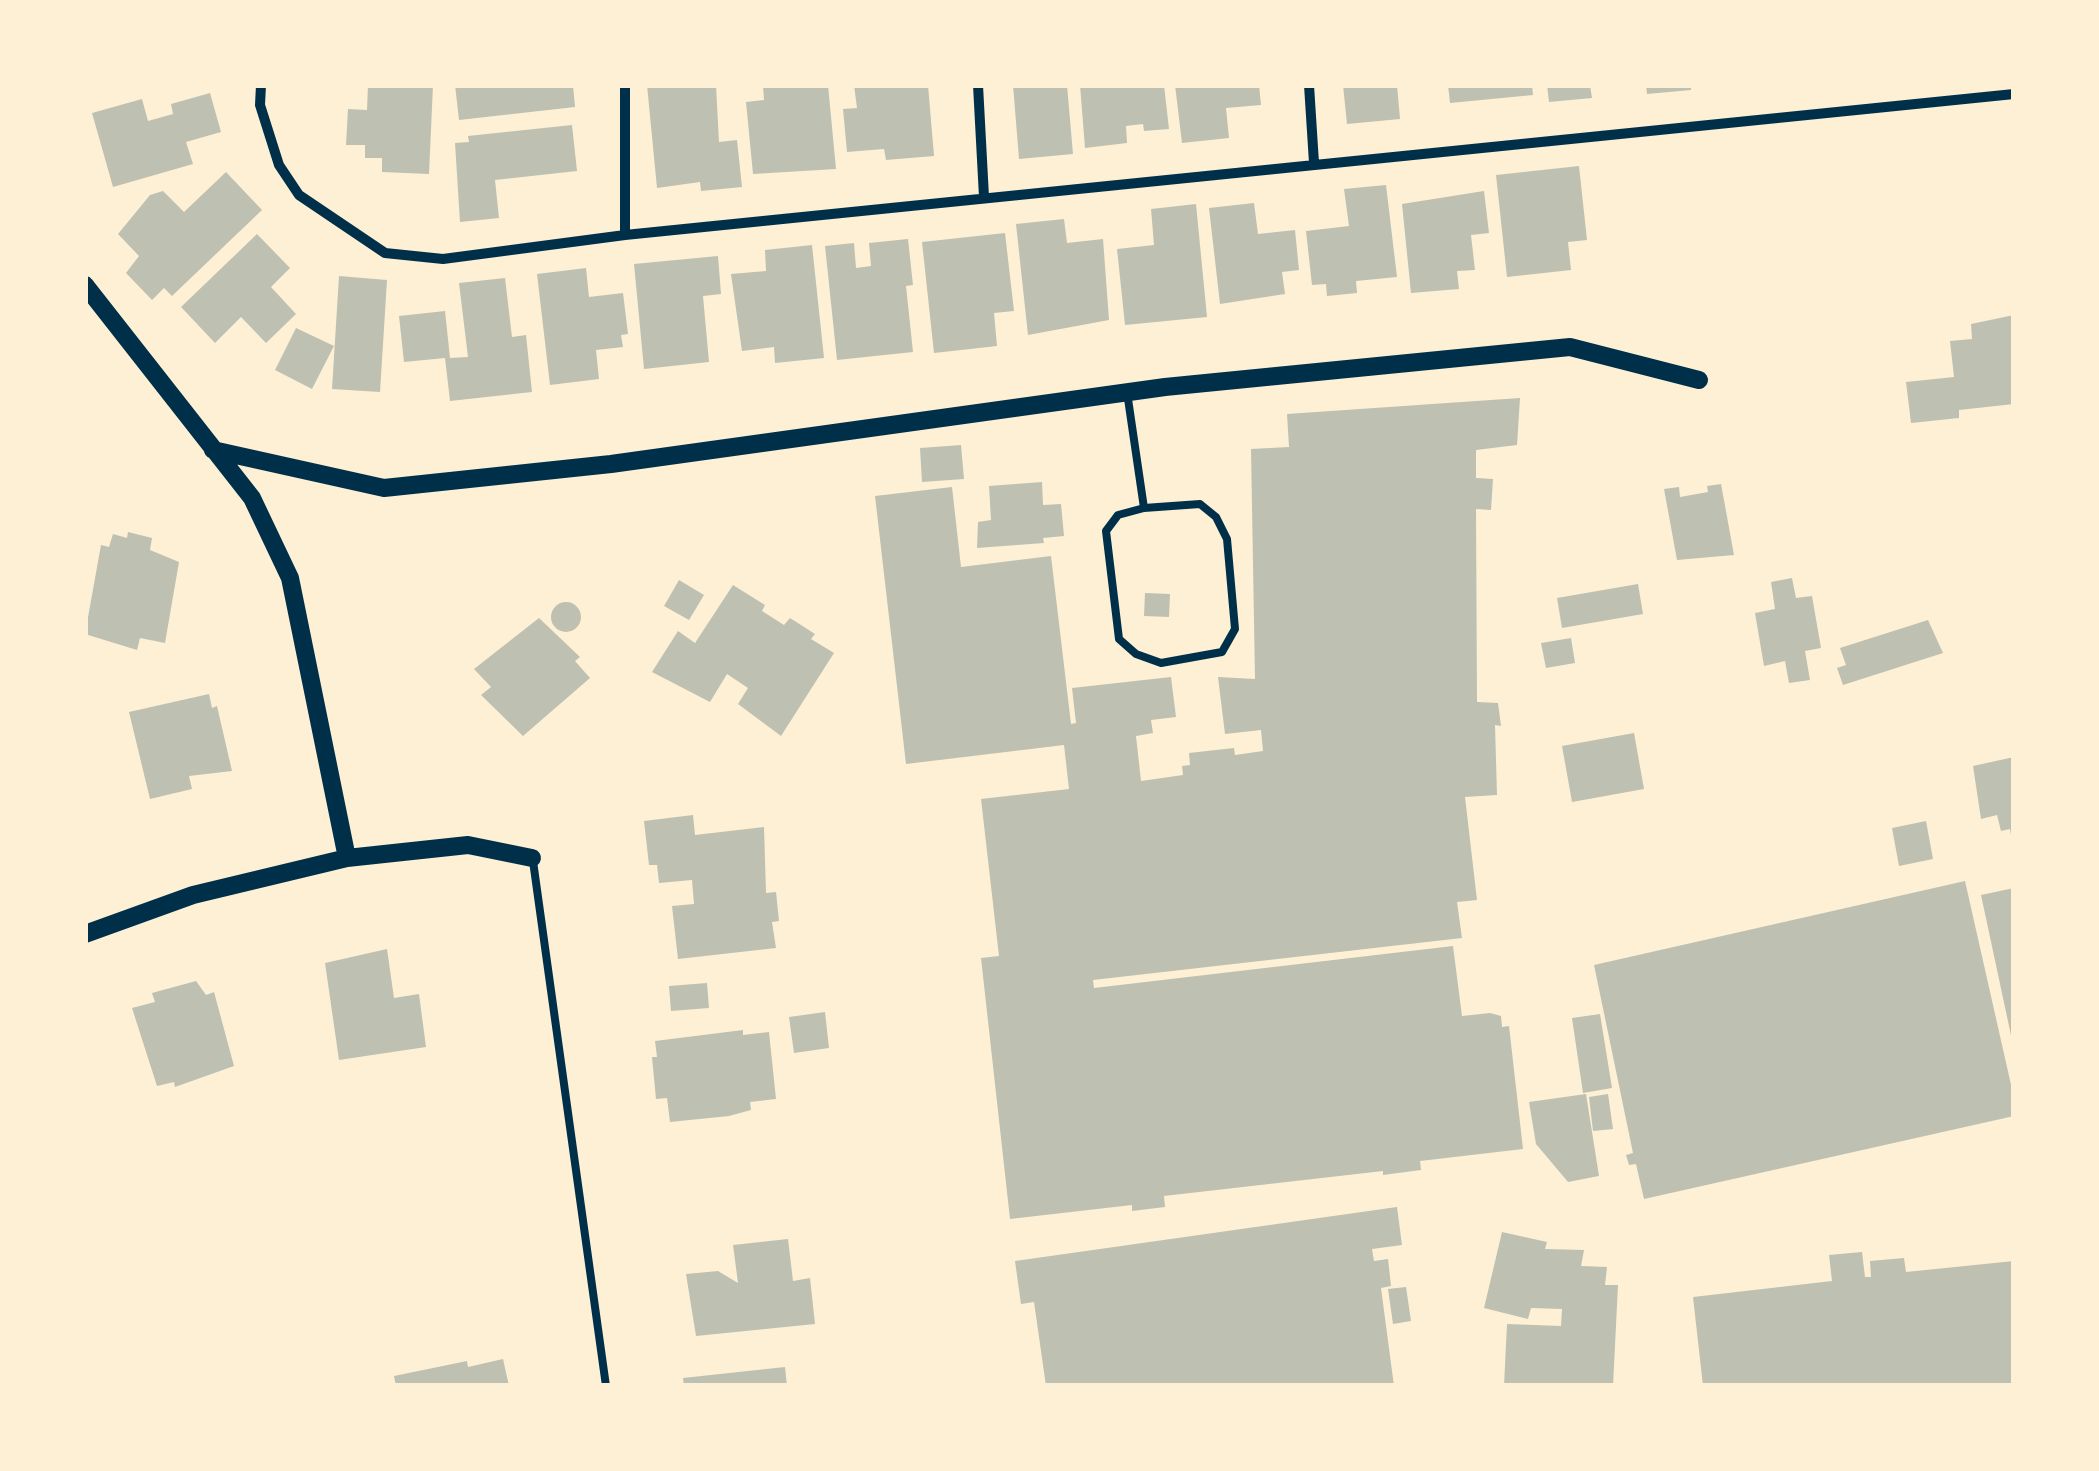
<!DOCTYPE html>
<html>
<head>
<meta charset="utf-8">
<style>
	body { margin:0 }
	#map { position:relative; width:2099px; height:1471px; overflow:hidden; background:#fdf0d5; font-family:Mulish,sans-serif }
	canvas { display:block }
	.frame { position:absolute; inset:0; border:88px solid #fdf0d5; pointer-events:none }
</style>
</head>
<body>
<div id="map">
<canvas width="2099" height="1471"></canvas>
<div class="frame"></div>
</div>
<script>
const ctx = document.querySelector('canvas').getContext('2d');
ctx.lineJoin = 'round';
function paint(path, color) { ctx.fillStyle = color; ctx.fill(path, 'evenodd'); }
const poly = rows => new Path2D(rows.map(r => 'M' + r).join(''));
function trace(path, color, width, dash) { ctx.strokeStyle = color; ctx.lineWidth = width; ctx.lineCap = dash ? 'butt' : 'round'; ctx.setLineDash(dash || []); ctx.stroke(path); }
paint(poly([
	[368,85,433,85,429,174,382,172,382,158,365,158,365,145,346,145,348,109,367,110],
	[455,85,573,85,575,107,459,120],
	[647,85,716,85,719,142,737,140,742,187,701,191,700,182,657,188],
	[763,85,828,85,836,169,753,174,746,102,764,100],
	[854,85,928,85,934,156,886,160,884,149,847,152,843,109,857,108],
	[1013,85,1067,85,1073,154,1019,159],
	[1080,85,1164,85,1169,129,1144,131,1143,124,1126,126,1127,143,1085,148],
	[1175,85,1259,85,1261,105,1226,108,1229,138,1182,143],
	[1343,85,1397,85,1400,119,1347,124],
	[1448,85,1532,85,1533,95,1450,103],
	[1547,85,1590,85,1592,98,1549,102],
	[1646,85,1691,85,1691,90,1647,94],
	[210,93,221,132,186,142,193,164,113,187,92,113,142,99,148,121,173,114,171,104],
	[572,125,577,171,495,180,499,218,460,222,455,143,469,142,468,136],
	[1579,166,1587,240,1568,242,1571,270,1507,277,1496,175],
	[226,172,262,210,172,296,164,288,152,300,126,273,139,256,118,234,150,195,163,191,184,212],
	[1386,185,1397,277,1356,281,1357,293,1327,296,1326,284,1312,285,1306,231,1349,226,1344,189],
	[1484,191,1489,233,1471,235,1475,270,1457,271,1459,289,1411,293,1402,204],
	[1254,203,1258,234,1295,230,1299,270,1282,272,1285,294,1220,304,1209,208],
	[1196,204,1207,317,1125,325,1117,249,1154,245,1151,209],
	[1064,219,1067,243,1103,239,1109,320,1028,335,1016,224],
	[1005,233,1014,311,994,313,997,346,934,353,922,242],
	[257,234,290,268,271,287,296,314,266,343,241,317,215,343,181,307],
	[908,239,913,285,906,286,913,352,837,360,825,246,854,243,856,268,871,266,869,243],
	[812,245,824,358,775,363,774,347,742,351,731,274,766,271,765,250],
	[718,256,721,294,703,296,709,362,644,369,634,264],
	[586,268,589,297,623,293,628,334,621,335,623,347,596,350,599,379,550,385,537,274],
	[339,276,387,280,380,392,332,389],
	[505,278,512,337,526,335,532,392,450,401,445,358,404,362,399,316,445,311,450,358,468,357,459,283],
	[2014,315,2014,404,1959,410,1959,418,1911,423,1906,382,1954,377,1950,341,1972,339,1971,324],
	[296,328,334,346,312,389,275,370],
	[1520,398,1517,445,1476,450,1476,478,1493,479,1491,510,1476,509,1477,702,1498,703,1501,726,1495,725,1497,795,1465,797,1477,900,1457,902,1462,938,1093,980,1094,988,1453,946,1462,1016,1490,1013,1501,1016,1502,1027,1509,1026,1523,1149,1420,1161,1421,1170,1383,1175,1383,1171,1164,1196,1165,1207,1132,1211,1132,1205,1010,1219,981,958,999,956,981,799,1069,789,1064,745,906,764,875,496,952,487,961,567,1051,556,1071,724,1076,723,1072,688,1171,677,1176,717,1151,720,1153,733,1136,736,1141,781,1183,775,1182,766,1190,765,1189,753,1234,748,1235,755,1263,751,1261,730,1225,734,1218,677,1255,679,1251,449,1289,447,1287,414],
	[961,445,964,479,922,482,920,448],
	[1042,482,1043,505,1061,504,1064,536,1043,538,1044,543,977,548,978,522,991,520,989,486],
	[1721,484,1734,555,1677,560,1664,489,1679,487,1680,497,1708,492,1707,486],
	[128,532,152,538,150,550,179,562,165,643,140,638,137,650,85,634,101,545,109,547,113,534,127,538],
	[1792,578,1796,598,1812,596,1821,648,1805,651,1810,680,1789,683,1785,661,1764,666,1755,613,1775,609,1771,582],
	[679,580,704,595,689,620,664,606],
	[1638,584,1643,614,1562,628,1557,598],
	[733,585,765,605,762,611,784,625,790,618,815,634,811,639,834,653,781,736,738,704,748,688,727,674,710,702,652,672,678,631,695,643],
	[1145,593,1170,594,1169,617,1144,616],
	'551 617a15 15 0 1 1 30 0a15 15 0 1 1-30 0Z',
	[539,618,580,657,575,661,590,678,523,736,481,695,491,687,474,669],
	[1928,620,1943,653,1843,685,1837,668,1846,665,1840,648],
	[1571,638,1575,663,1546,668,1541,643],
	[209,694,212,708,217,706,232,771,189,776,192,789,150,799,129,712],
	[1634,733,1644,789,1572,802,1562,746],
	[2014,757,2014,841,2012,842,2010,829,2001,831,1997,815,1981,819,1973,766],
	[693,815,695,835,764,827,766,893,776,892,779,921,772,922,776,948,678,959,672,906,694,904,692,880,659,883,657,865,649,865,644,821],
	[1926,821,1933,859,1899,866,1892,828],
	[1965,881,2014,1098,2014,1116,1644,1199,1636,1164,1629,1165,1626,1155,1633,1153,1594,965],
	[2014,888,2014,1040,2012,1040,1981,895],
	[387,949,394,998,419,994,426,1047,339,1060,325,963],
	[196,981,206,995,214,992,234,1066,175,1087,174,1082,157,1086,132,1008,155,1002,152,993],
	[707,983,709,1008,671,1011,669,986],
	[825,1012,829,1048,794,1053,789,1017],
	[1600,1014,1612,1088,1583,1093,1572,1018],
	[743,1030,743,1035,769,1032,776,1099,750,1102,751,1110,729,1116,670,1122,667,1098,656,1099,652,1057,657,1057,655,1041],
	[1586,1094,1599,1176,1568,1182,1536,1144,1529,1102],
	[1608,1094,1613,1129,1593,1131,1589,1097],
	[1397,1207,1402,1245,1372,1249,1374,1261,1388,1259,1391,1286,1381,1288,1394,1386,1046,1386,1034,1302,1021,1304,1015,1261],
	[1502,1232,1547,1242,1545,1249,1584,1250,1581,1266,1607,1267,1605,1285,1618,1285,1613,1386,1504,1386,1507,1324,1561,1326,1562,1309,1531,1308,1528,1319,1484,1308],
	[788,1239,793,1281,810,1278,815,1324,696,1336,686,1274,718,1271,738,1283,733,1245],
	[1862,1252,1865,1277,1871,1277,1870,1261,1904,1258,1906,1272,2014,1261,2014,1386,1703,1386,1693,1297,1832,1281,1829,1255],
	[1406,1287,1411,1321,1393,1324,1388,1289],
	[503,1359,509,1386,396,1386,394,1376,467,1361,468,1367],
	[785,1367,787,1386,684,1386,683,1378]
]), '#bec0b2');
trace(poly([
	[1127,392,1144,508,1200,504,1216,517,1227,539,1235,629,1222,652,1161,663,1136,654,1119,639,1106,531,1118,515,1144,508],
	[533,861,606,1386]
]), '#003049', 8);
trace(poly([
	[261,85,260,105,279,165,299,195,385,253,443,259,625,235,2014,94],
	[625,85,625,235],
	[978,85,984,197],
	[1309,85,1314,163]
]), '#003049', 10);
trace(poly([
	[85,285,252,498,290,578,347,858],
	[213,450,384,488,611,464,1165,387,1570,347,1699,380],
	[85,934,193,895,347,858,468,845,532,858]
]), '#003049', 18);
</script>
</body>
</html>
